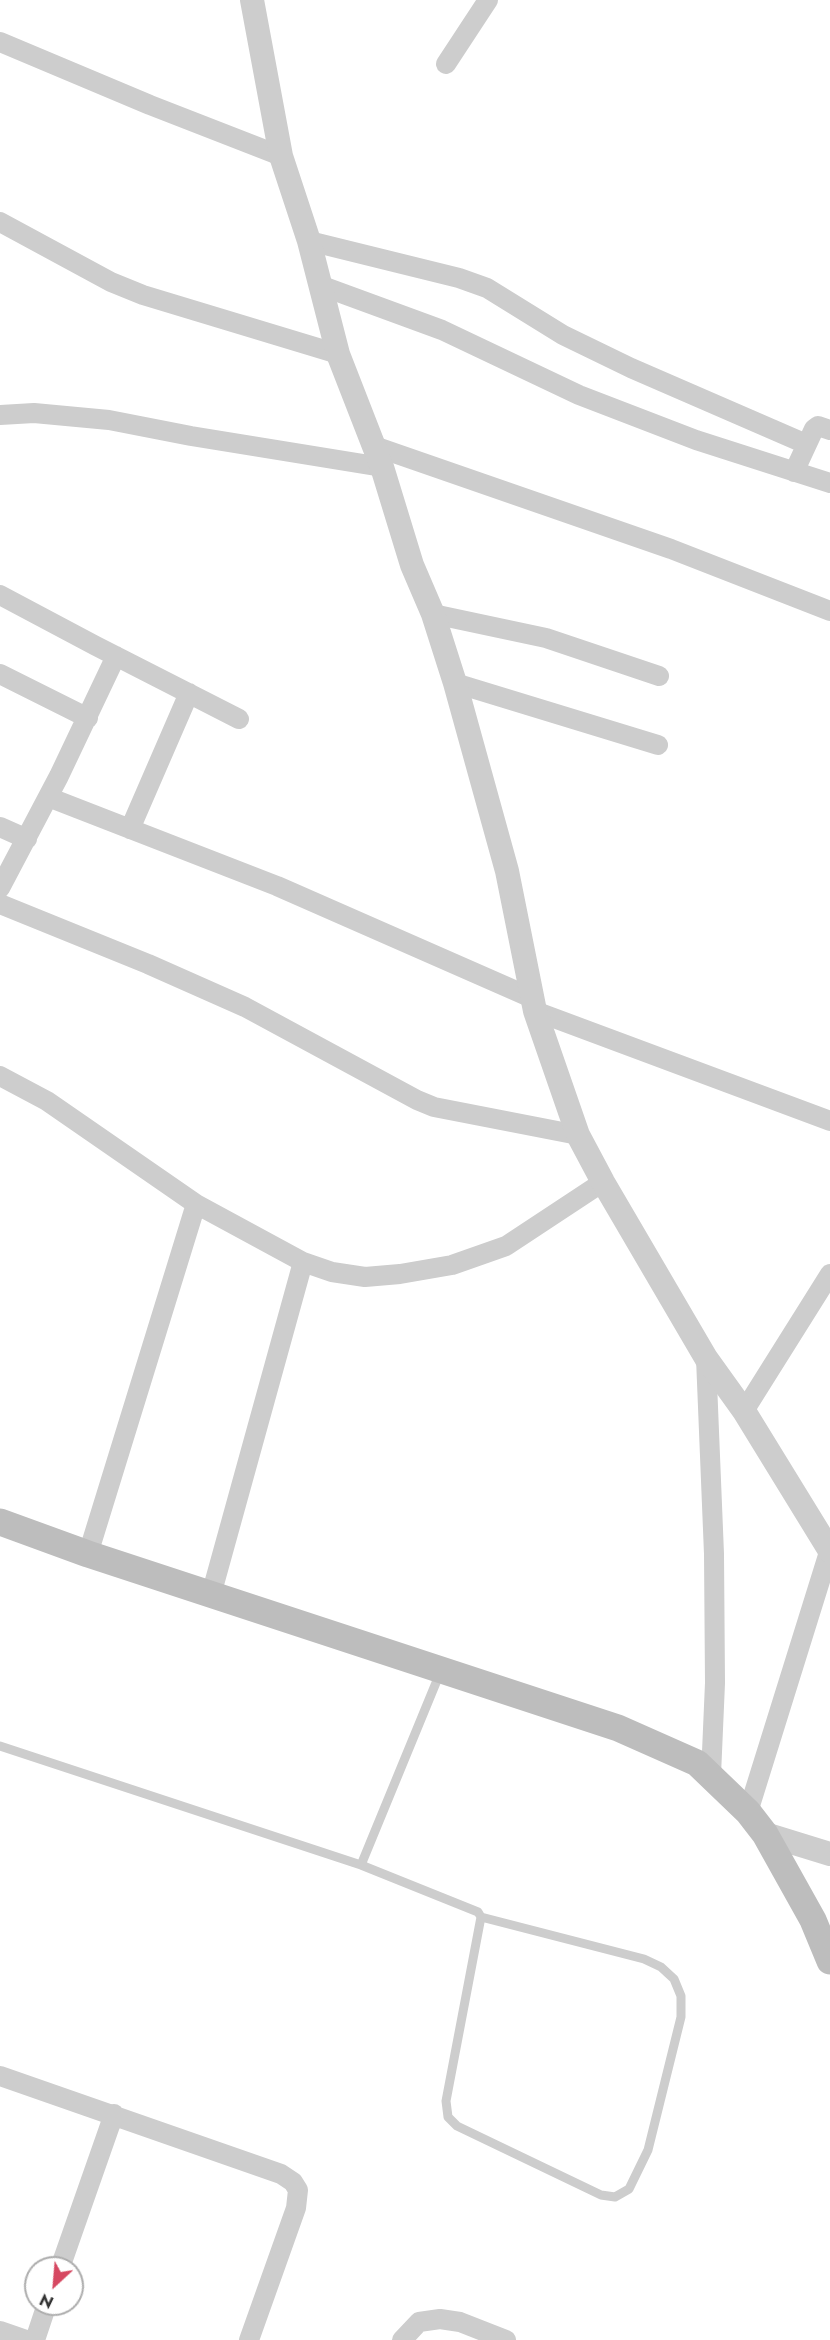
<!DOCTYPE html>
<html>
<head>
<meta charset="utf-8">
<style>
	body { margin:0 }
	#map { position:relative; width:830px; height:2340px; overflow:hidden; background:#fff; font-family:Jost,sans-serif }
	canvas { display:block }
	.north { position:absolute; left:24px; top:2256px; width:60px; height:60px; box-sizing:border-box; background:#fff; border:2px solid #adadad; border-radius:50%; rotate:206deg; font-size:16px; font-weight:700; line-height:24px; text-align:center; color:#333 }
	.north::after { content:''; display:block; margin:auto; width:21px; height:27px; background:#d64861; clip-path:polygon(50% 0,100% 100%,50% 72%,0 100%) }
</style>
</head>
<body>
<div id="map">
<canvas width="830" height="2340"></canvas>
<div class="north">N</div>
</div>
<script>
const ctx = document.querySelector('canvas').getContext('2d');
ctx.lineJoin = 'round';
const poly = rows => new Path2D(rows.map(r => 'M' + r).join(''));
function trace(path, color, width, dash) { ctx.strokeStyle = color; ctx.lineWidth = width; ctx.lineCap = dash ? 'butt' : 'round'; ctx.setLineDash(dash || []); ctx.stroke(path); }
trace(poly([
	[0,1746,361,1865,478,1912,481,1917,446,2101,448,2117,457,2126,601,2195,615,2197,629,2189,648,2150,681,2017,681,1996,674,1979,661,1967,644,1959,481,1917],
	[361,1865,440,1673]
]), '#cdcdcd', 9);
trace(poly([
	[0,42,150,105,281,156],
	[446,64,488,0],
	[0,222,111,282,143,295,338,354],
	[309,241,459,278,487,288,563,335,631,368,806,444],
	[322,286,442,330,579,395,696,440,830,483],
	[0,415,34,413,109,420,191,436,382,467],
	[374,446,671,549,830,611],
	[794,472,814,429,818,426,830,430],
	[0,595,96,646,239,719],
	[433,614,546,638,659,676],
	[0,674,88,718],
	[455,683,658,745],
	[48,797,277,886,532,998],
	[0,827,27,839],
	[130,829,189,693],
	[0,888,59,776,116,656],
	[0,904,148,964,245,1007,417,1100,434,1107,578,1135],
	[535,1011,830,1121],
	[0,1076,47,1101,196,1204,303,1262,332,1272,365,1277,400,1274,452,1265,506,1246,603,1182],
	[706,1358,714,1554,715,1683,711,1775],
	[744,1411,830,1274],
	[88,1554,196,1204],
	[211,1595,303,1262],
	[748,1812,830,1549],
	[0,2076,281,2174,293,2182,298,2190,296,2208,249,2340],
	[60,2268,114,2114],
	[0,2331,26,2340],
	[35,2340,47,2304],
	[402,2340,419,2322,440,2319,460,2322,506,2340]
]), '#cdcdcd', 20);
trace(poly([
	[252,0,281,156,309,241,338,354,382,467,412,565,433,614,455,683,507,871,535,1011,578,1135,603,1182,706,1358,744,1411,830,1551],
	[765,1834,830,1854]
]), '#cdcdcd', 24);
trace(poly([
	[0,1522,88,1554,618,1728,697,1763,748,1812,765,1834,813,1920,830,1961]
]), '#bdbdbd', 27);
</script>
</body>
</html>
